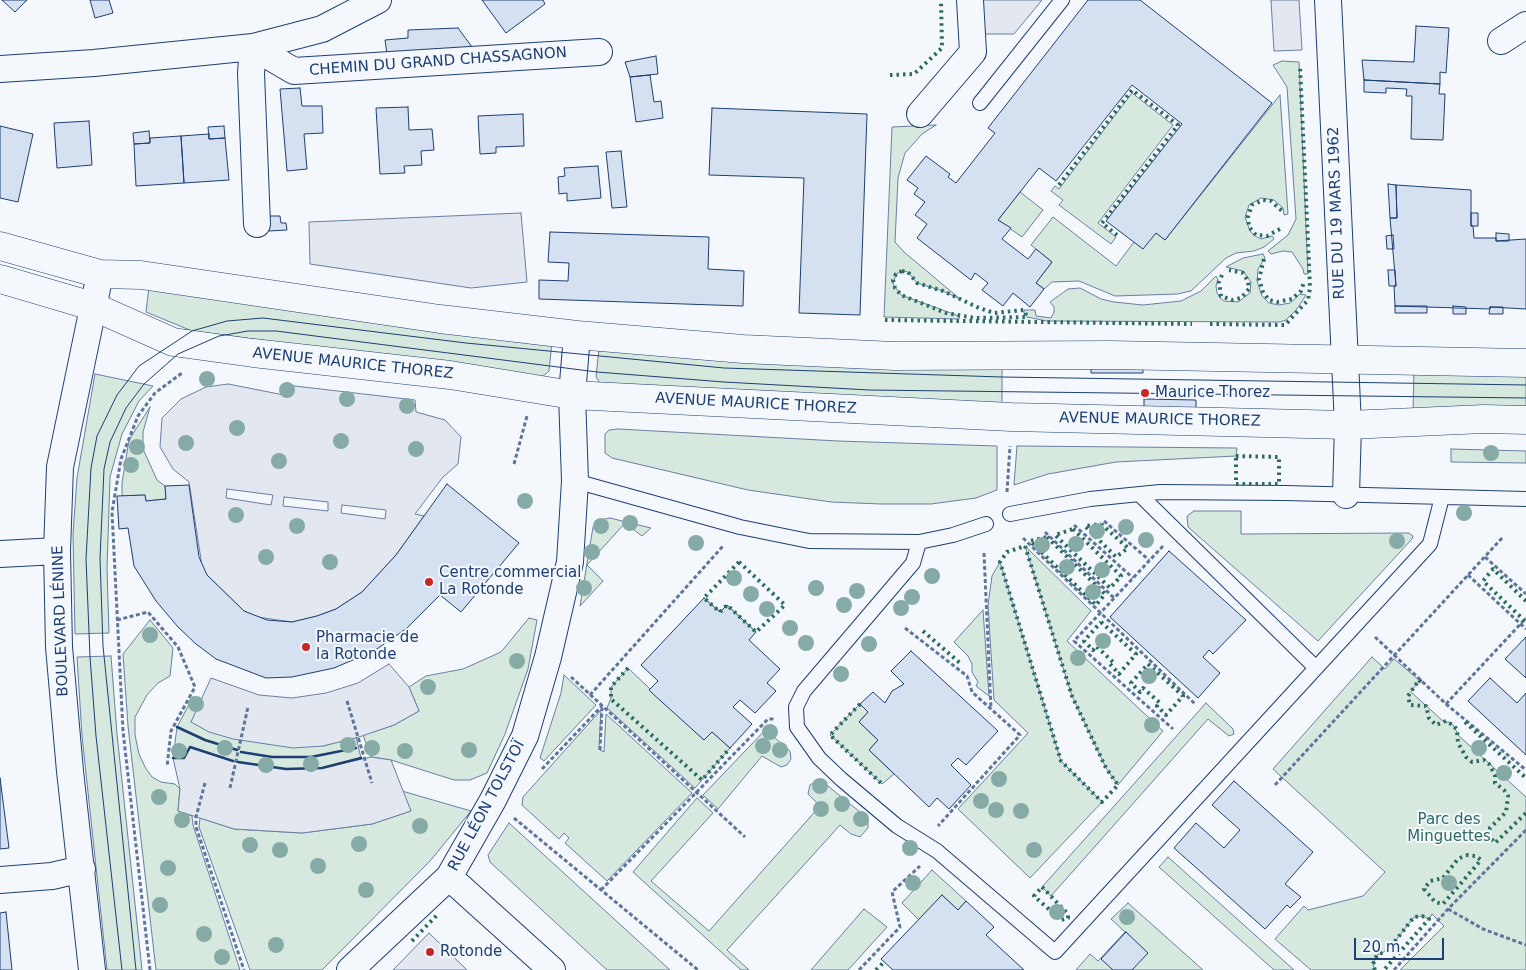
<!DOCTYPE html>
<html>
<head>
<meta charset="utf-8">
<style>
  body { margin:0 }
  #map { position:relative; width:1526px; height:970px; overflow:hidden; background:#f4f7fb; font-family:"DejaVu Sans",sans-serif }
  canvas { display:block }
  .scale { position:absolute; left:1354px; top:938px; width:90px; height:22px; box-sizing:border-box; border:2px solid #1d3f73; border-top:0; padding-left:6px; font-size:15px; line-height:18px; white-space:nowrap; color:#1d3f73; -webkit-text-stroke:4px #f4f7fb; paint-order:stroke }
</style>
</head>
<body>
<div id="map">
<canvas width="1526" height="970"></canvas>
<div class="scale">20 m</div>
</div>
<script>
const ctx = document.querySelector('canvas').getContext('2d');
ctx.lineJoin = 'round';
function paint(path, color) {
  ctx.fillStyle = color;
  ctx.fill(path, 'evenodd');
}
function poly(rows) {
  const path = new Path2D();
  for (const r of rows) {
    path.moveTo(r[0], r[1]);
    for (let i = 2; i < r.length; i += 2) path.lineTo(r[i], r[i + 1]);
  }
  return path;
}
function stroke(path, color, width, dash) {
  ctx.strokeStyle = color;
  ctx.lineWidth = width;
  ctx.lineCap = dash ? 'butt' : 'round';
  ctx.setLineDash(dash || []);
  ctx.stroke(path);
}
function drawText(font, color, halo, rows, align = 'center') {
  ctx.font = font + ' "DejaVu Sans",sans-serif';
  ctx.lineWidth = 4;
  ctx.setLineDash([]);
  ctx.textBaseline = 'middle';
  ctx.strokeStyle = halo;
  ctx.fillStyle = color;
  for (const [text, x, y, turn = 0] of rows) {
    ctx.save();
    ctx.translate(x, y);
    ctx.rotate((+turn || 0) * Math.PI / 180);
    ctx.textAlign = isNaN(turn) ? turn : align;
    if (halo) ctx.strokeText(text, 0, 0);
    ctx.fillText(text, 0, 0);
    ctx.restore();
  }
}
const green = poly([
  [1282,61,1299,62,1308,274,1304,274,1303,269,1292,252,1283,251,1271,254,1268,251,1288,235,1296,219,1287,87,1273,65,1282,61],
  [1132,93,1173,125,1098,223,1116,237,1111,244,1059,205,1063,200,1051,191,1055,186,1059,189,1132,93],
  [1280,95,1288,214,1284,215,1283,208,1274,200,1261,198,1249,205,1245,217,1250,231,1255,236,1261,239,1272,236,1274,239,1264,247,1254,251,1236,253,1226,258,1191,291,1177,294,1115,296,1079,281,1052,282,1044,289,1036,283,1052,262,1031,245,1053,217,1116,266,1134,242,1156,233,1165,240,1280,95],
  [936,125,922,134,905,153,898,178,895,242,904,252,960,299,943,291,917,283,908,272,902,271,896,274,893,284,901,295,959,316,959,319,884,317,892,127,936,125],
  [1020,192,1043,210,1022,237,998,220,1020,192],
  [1263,254,1265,258,1258,269,1257,281,1262,296,1269,303,1279,305,1290,303,1300,294,1306,295,1297,309,1286,320,1280,322,1047,321,1027,317,1024,313,1024,310,1035,310,1036,316,1051,318,1054,312,1054,307,1050,302,1068,289,1080,288,1101,299,1114,302,1143,305,1181,301,1201,291,1216,276,1218,279,1216,286,1217,293,1220,298,1224,301,1238,302,1250,293,1251,282,1243,271,1226,267,1243,258,1263,254],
  [149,287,552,342,549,371,542,377,192,331,146,312,149,287],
  [599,349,1002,361,1002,409,600,383,596,377,599,349],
  [1414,368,1526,373,1526,410,1413,413,1414,368],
  [95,374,153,386,139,401,122,434,110,477,107,568,109,633,75,634,73,534,77,478,95,374],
  [150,407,143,432,143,449,157,480,165,486,166,499,146,501,145,495,122,496,122,483,129,440,150,407],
  [618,429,838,441,997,446,997,490,976,498,931,504,881,504,831,502,748,490,612,458,605,453,605,434,609,430,618,429],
  [1017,446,1237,448,1236,456,1116,462,1048,474,1014,485,1017,446],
  [1451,449,1526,451,1526,463,1451,462,1451,449],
  [1194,511,1241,511,1241,534,1409,533,1413,536,1412,539,1318,641,1188,527,1187,516,1194,511],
  [610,518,651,528,642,536,625,523,587,565,603,581,580,606,593,527,600,520,610,518],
  [1025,546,1091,611,1067,641,1163,731,1118,785,1106,768,1072,696,1025,546],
  [1000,562,1061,761,1102,802,1030,878,958,809,1028,733,994,700,988,605,992,576,1000,562],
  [983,610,989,696,976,686,978,682,972,672,972,664,968,656,954,642,983,610],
  [529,618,537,620,528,669,505,734,487,773,470,780,454,780,391,760,371,757,363,735,394,725,419,711,409,687,426,676,463,669,501,652,529,618],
  [150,620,173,648,170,676,158,683,147,695,135,717,135,735,139,754,145,767,152,777,161,782,175,784,180,789,178,811,192,816,193,825,240,970,156,970,128,726,123,654,150,620],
  [111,656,117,734,142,970,107,970,82,736,77,657,111,656],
  [1372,657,1385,669,1394,659,1419,680,1411,692,1444,722,1449,722,1454,726,1458,735,1526,797,1526,970,1400,970,1444,926,1432,914,1429,919,1422,916,1414,917,1396,940,1386,951,1377,955,1373,964,1375,970,1311,970,1275,939,1304,906,1308,910,1363,896,1385,872,1273,769,1372,657],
  [628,668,704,740,712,732,730,748,695,788,607,708,611,698,611,687,628,668],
  [564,675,596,705,544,761,540,758,561,693,564,675],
  [193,697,202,701,191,722,323,746,356,737,361,758,322,768,286,769,236,762,190,747,184,758,173,758,177,727,193,697],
  [1206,703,1233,729,1234,734,1229,736,1208,719,1051,896,1042,887,1206,703],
  [860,704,868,712,859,722,878,740,869,750,894,774,882,784,830,735,860,704],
  [601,710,599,748,600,750,604,752,606,714,692,793,607,881,565,843,569,838,564,833,559,839,522,805,523,797,601,710],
  [769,726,774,737,790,751,791,759,787,765,781,767,762,756,718,809,703,795,769,726],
  [816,781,823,782,865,816,868,821,868,828,860,837,851,834,840,825,727,950,749,970,741,970,633,872,697,798,713,813,651,881,709,931,820,806,808,794,810,785,816,781],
  [402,791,471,811,430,861,322,970,250,970,199,827,200,818,234,829,302,833,372,824,411,811,402,791],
  [509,823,670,970,607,970,490,862,488,855,509,823],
  [1168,857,1294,970,1274,970,1159,867,1168,857],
  [932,870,966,901,958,910,942,895,919,920,902,903,932,870],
  [1128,903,1203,970,1076,970,1090,954,1098,961,1125,932,1111,919,1128,903],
  [864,909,887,927,848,970,811,970,864,909]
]);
const parking = poly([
  [982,0,1042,0,1014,34,983,34,982,0],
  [1271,0,1299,0,1302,50,1274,51,1271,0],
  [521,213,527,282,471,288,310,264,309,222,521,213],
  [228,384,284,395,286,385,415,400,416,412,445,420,461,437,458,464,443,477,415,514,424,516,396,555,362,592,336,609,317,616,292,622,257,617,244,611,207,575,202,566,189,482,173,469,160,447,162,418,181,399,206,387,228,384],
  [227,489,273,495,271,505,226,498,227,489],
  [284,497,328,502,328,511,283,506,284,497],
  [342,505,386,510,385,519,341,513,342,505],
  [389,664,409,687,419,711,394,725,359,737,323,746,293,748,233,739,209,732,191,722,211,678,259,695,292,698,326,693,358,683,389,664],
  [190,747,236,762,286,769,322,768,371,757,391,760,411,811,372,824,302,833,234,829,178,811,180,789,173,758,184,758,190,747],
  [429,933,467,970,393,970,429,933]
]);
const building = poly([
  [2,0,27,0,15,12,2,0],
  [90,0,109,0,113,13,95,18,90,0],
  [482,0,543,0,545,4,506,33,482,0],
  [1088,0,1140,0,1272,103,1165,240,1156,233,1143,249,1106,221,1182,124,1132,85,1056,181,1039,168,998,220,1011,228,1002,239,1028,259,1036,249,1052,262,1036,283,1044,289,1030,307,1013,293,1003,306,982,290,988,283,975,273,971,280,917,238,927,224,915,215,925,202,914,194,918,188,907,180,926,156,950,174,948,177,956,183,995,133,988,128,1088,0],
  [1416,26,1449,28,1446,73,1440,72,1440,84,1364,80,1362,60,1414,62,1416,26],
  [458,28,475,51,387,54,385,40,408,38,408,30,458,28],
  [656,56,658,74,630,77,625,62,656,56],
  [650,75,654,102,661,101,663,118,636,122,630,77,650,75],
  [1364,80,1440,84,1439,94,1445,94,1443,140,1411,139,1412,96,1406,96,1407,89,1386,88,1386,93,1364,92,1364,80],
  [300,88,302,106,322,106,323,133,304,134,307,169,287,171,280,89,300,88],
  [408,107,409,130,432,129,434,150,421,151,422,165,404,166,405,173,380,174,376,108,408,107],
  [712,108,867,114,860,315,799,313,804,178,709,175,712,108],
  [523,114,524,146,496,147,496,153,480,154,478,116,523,114],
  [89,121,92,165,57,168,54,123,89,121],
  [0,126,33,134,18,202,0,198,0,126],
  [224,126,225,138,209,139,208,127,224,126],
  [149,131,150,143,134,144,133,133,149,131],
  [209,134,209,139,225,138,229,180,184,183,181,136,209,134],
  [181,136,184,183,136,186,134,144,150,143,150,138,181,136],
  [621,151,627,207,612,208,606,152,621,151],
  [598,166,601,198,567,201,567,193,559,194,558,177,565,176,564,168,598,166],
  [1388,184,1396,185,1397,218,1390,218,1388,184],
  [1396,185,1471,190,1471,226,1473,226,1474,238,1496,238,1496,241,1526,239,1526,309,1490,307,1490,309,1395,306,1394,286,1396,286,1390,218,1397,218,1396,185],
  [1471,213,1478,213,1478,226,1471,226,1471,213],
  [268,216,280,216,281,223,286,223,287,230,269,231,268,216],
  [550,232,709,237,708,269,744,271,743,306,539,299,539,280,568,281,569,263,548,262,550,232],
  [1496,233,1509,234,1509,241,1496,241,1496,233],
  [1393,235,1394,249,1387,249,1386,236,1393,235],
  [1388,270,1395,270,1396,286,1389,286,1388,270],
  [1395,306,1427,306,1427,313,1395,313,1395,306],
  [1453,306,1466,307,1466,314,1453,314,1453,306],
  [1490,307,1503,307,1503,314,1489,314,1490,307],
  [1091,363,1143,364,1143,373,1091,373,1091,363],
  [1144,399,1196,400,1196,410,1144,409,1144,399],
  [447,484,519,543,461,612,440,595,407,628,374,651,334,668,292,677,266,678,216,659,196,644,178,627,156,601,134,566,128,528,119,529,117,496,145,495,146,501,166,499,165,486,189,485,199,557,207,575,244,611,267,620,292,622,317,616,336,609,362,592,396,555,447,484],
  [1169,551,1246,620,1213,654,1209,650,1203,657,1220,673,1198,698,1110,617,1169,551],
  [704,598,720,612,727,605,756,632,749,640,780,669,767,683,776,691,755,713,740,700,733,707,752,724,730,748,712,732,704,740,652,693,649,690,658,681,641,665,704,598],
  [1526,637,1526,678,1505,659,1526,637],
  [911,651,998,731,966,765,958,758,951,765,971,785,949,809,937,798,929,807,869,750,878,740,859,722,868,712,860,704,873,692,885,703,892,691,904,684,891,671,911,651],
  [1490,678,1517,703,1526,693,1526,755,1468,701,1490,678],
  [0,778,9,848,0,849,0,778],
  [1234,781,1313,852,1285,884,1301,897,1290,908,1287,905,1265,929,1174,848,1196,823,1224,848,1240,830,1212,805,1234,781],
  [942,895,958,910,966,901,994,927,986,935,1024,970,893,970,881,959,942,895],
  [6,912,12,970,0,970,0,913,6,912],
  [1126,932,1148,953,1132,970,1113,970,1101,959,1126,932]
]);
const path = poly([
  [514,464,527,416],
  [1007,492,1010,446],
  [1104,521,1149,560],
  [1074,525,1133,578],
  [1045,532,1114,598],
  [1023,538,1195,704],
  [1163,546,1074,641,1173,729],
  [984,553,991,709],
  [1485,557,1526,594],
  [1468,575,1526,629],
  [117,620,148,612,178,647,195,687,171,731,167,767],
  [905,628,967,676,972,692,1020,735,938,826],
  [1375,637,1446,704,1526,770],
  [571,677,745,837],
  [590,695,723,546],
  [347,701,372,783],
  [1446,704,1526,618],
  [600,750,602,708],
  [542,769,602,706],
  [205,783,196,817,196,827,244,970],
  [1275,785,1502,538],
  [230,788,248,707],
  [514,818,698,970],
  [601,890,768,719,774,719],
  [1448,909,1483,929,1526,945],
  [150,970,123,731,112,512,121,459,138,416,155,393,182,373],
  [859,970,900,927,892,892,920,866],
  [1394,970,1448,909,1526,830]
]);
const service = poly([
  [980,103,1062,0],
  [575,481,740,527,809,541,919,542,953,535,986,524],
  [1139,494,1316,668],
  [1010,514,1090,499,1160,492,1285,493,1526,499],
  [919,542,913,563,804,691,796,707,797,727,819,758,841,779,897,826,937,851,1055,952,1430,544,1442,497]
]);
const minor = poly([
  [1328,0,1348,425,1346,495],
  [1501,41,1526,25],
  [0,69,94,63,253,47,322,29,378,0],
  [920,114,973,52,970,0],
  [257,224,251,73,253,47,294,71,599,52],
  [0,554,57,551],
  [449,877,552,970],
  [0,880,52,876,82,869],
  [92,970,70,771,59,647,57,551,60,467,100,274],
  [350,970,449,877,493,800,525,736,548,657,570,562,575,481,572,395,577,335]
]);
const tertiary = poly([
  [0,246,100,274,141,275,440,319,577,335,743,349,895,356,1110,355,1526,363],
  [0,279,92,306,173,342,253,353,450,375,572,395,1011,417,1348,425,1484,419,1526,420]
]);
const tram = poly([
  [122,970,96,736,90,657,86,559,91,468,97,436,117,395,139,366,192,331,227,321,263,318,466,343,724,368,1002,377,1526,385],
  [136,970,103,646,100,558,104,469,110,442,126,408,144,384,178,354,219,336,248,331,276,331,597,372,724,382,869,390,1526,398]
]);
const hedge = poly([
  [890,75,914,74,942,48,941,0],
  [1059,185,1132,90,1178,125,1102,223,1117,235],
  [1280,229,1267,236,1256,235,1249,227,1248,216,1252,205,1263,200,1271,201,1282,211],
  [1264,259,1259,279,1263,292,1269,300,1277,302,1292,299,1301,291,1304,282],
  [902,271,908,272,917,283,943,291,979,308,994,313,1024,310,1027,317,975,318,946,313,901,295,895,288,893,280,896,274,902,271],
  [1222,275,1219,282,1221,296,1232,300,1241,298,1249,289,1248,281,1243,273,1229,270],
  [885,320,1192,324],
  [1210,324,1285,325,1308,300,1310,288,1300,67],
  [1236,456,1279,457,1279,484,1236,484,1236,456],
  [1101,524,1128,548,1116,557,1085,526,1101,524],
  [1073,529,1121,576,1110,588,1055,535,1073,529],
  [1047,537,1105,594,1096,605,1030,541,1047,537],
  [1025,546,1072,696,1106,768,1118,785,1102,802,1061,761,1000,562,1007,552,1025,546],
  [739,562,785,605,756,632,727,605,720,612,704,598,739,562],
  [1526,601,1493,569,1483,581,1526,622],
  [1101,622,1136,654,1119,674,1110,664,1113,662,1096,646,1093,650,1084,641,1101,622],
  [923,631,960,663],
  [1148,664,1183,696,1166,715,1157,706,1160,703,1143,688,1140,692,1131,683,1148,664],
  [628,668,611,687,611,699,702,780,730,748],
  [1421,682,1419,680,1408,696,1410,705,1426,706,1429,718,1436,725,1446,721,1454,726,1457,730,1458,743,1466,757,1472,762,1484,760,1489,764,1495,775,1495,783,1504,790,1508,796,1506,812,1490,828,1489,836,1495,843,1526,813],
  [860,704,830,735,882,784],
  [1465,722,1526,778],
  [1466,855,1476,856,1481,860,1443,904,1435,902,1424,889,1430,881,1443,878,1458,859,1466,855],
  [1042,887,1068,914,1068,918,1061,920,1034,896,1042,887],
  [412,941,437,915],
  [876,970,884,962],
  [1375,970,1373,964,1377,955,1386,951,1396,940,1414,917,1422,916,1429,919,1384,970]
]);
const wall = poly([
  [177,727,205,740,237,750],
  [241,752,272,757,311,757,356,748],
  [173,758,184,758,190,747,233,761],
  [238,762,286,769,322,768,361,758]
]);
const trees = [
  [207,379],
  [287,390],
  [347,399],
  [407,406],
  [237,428],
  [341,441],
  [186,443],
  [137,447],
  [416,449],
  [1491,453],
  [279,461],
  [131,465],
  [525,501],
  [1464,513],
  [236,515],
  [630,523],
  [297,526],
  [601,526],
  [1126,527],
  [1097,531],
  [1146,540],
  [1397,541],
  [696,543],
  [1076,544],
  [1042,545],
  [592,552],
  [266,557],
  [330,562],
  [1067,567],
  [1102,570],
  [932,576],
  [734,578],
  [584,588],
  [816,588],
  [857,591],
  [1093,592],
  [751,594],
  [912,597],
  [844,605],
  [901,608],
  [767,609],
  [790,628],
  [150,635],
  [1103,641],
  [806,643],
  [869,644],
  [1078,658],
  [517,661],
  [841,674],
  [1149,676],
  [428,687],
  [196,704],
  [1152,725],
  [770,732],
  [348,745],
  [763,746],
  [225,748],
  [372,748],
  [1479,748],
  [469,750],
  [780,750],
  [179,751],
  [405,751],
  [311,764],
  [266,765],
  [1504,773],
  [999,779],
  [820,786],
  [159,797],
  [981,801],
  [842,804],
  [821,809],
  [996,810],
  [1021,811],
  [861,819],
  [182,820],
  [420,826],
  [359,844],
  [250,845],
  [910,848],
  [280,850],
  [1034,850],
  [318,866],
  [168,868],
  [913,883],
  [1449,883],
  [366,890],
  [160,905],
  [1057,912],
  [1127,917],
  [204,934],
  [276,945],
  [222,957]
];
const markers = [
  [1145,393,5,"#c62828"],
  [429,582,5,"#c62828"],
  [306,647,5,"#c62828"],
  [430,952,5,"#c62828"]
];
const streetNames = [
  ["CHEMIN DU GRAND CHASSAGNON",438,62,-4],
  ["RUE DU 19 MARS 1962",1337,213,-92],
  ["AVENUE MAURICE THOREZ",353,364,6],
  ["AVENUE MAURICE THOREZ",756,404,3],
  ["AVENUE MAURICE THOREZ",1160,420,1],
  ["BOULEVARD LÉNINE",61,621,-92],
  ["RUE LÉON TOLSTOÏ",487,806,-62]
];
const poiNames = [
  ["Maurice Thorez",1155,393],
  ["Centre commercial",439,573],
  ["La Rotonde",439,590],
  ["Pharmacie de",316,638],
  ["la Rotonde",316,655],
  ["Rotonde",440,952]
];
const parkNames = [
  ["Parc des",1449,820],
  ["Minguettes",1449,837]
];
paint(green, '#d7e8df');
stroke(green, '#687fa3', 1);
paint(parking, '#e3e8f0');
stroke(parking, '#687fa3', 1);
paint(building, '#d5e0f0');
stroke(building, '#1d3f73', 1);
stroke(service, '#1d3f73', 16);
stroke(minor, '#1d3f73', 28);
stroke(tertiary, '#1d3f73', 29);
stroke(path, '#5e769c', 3, [4, 2.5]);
stroke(service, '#f4f7fb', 14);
stroke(minor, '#f4f7fb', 26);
stroke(tertiary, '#f4f7fb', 28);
stroke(tram, '#1d3f73', 1);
stroke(hedge, '#2c6c60', 4, [2.5, 4]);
stroke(wall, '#1d3f73', 2.5);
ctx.fillStyle = '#86aba6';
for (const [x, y] of trees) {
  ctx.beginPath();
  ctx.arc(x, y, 8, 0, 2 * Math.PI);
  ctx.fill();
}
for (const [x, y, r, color] of markers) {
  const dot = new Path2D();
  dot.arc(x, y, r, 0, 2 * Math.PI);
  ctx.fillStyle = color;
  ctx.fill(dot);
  stroke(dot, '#f4f7fb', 2);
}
drawText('15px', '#1d3f73', '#f4f7fb', streetNames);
drawText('15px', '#1d3f73', '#f4f7fb', poiNames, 'left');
drawText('15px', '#2c6c60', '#f4f7fb', parkNames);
</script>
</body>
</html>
